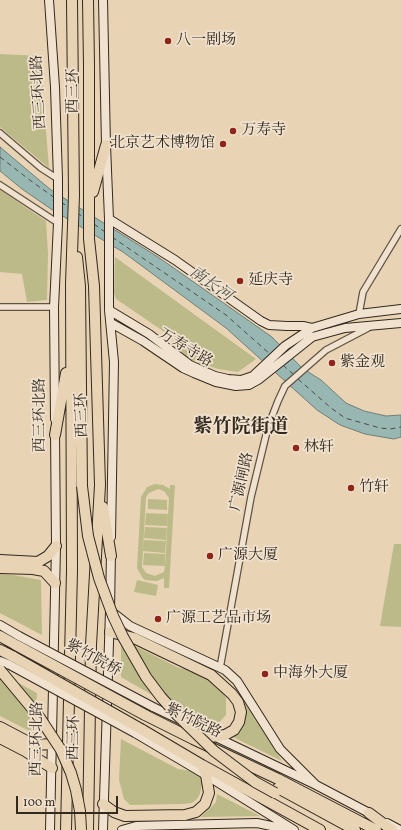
<!DOCTYPE html>
<html>
<head>
<meta charset="utf-8">
<style>
  body { margin:0 }
  #map { position:relative; width:401px; height:830px; overflow:hidden; background:#e8d3b5; font-family:Vollkorn,serif }
  canvas { display:block }
  .scale { position:absolute; left:16px; top:796px; width:102px; height:18px; box-sizing:border-box; border:2px solid #33291e; border-top:0; padding-left:5px; font-size:12px; line-height:14px; white-space:nowrap; color:#33291e; -webkit-text-stroke:3px #f0e2cf; paint-order:stroke }
</style>
</head>
<body>
<div id="map">
<canvas width="401" height="830"></canvas>
<div class="scale">100 m</div>
</div>
<script>
const ctx = document.querySelector('canvas').getContext('2d');
ctx.lineJoin = 'round';
function paint(path, color) {
  ctx.fillStyle = color;
  ctx.fill(path, 'evenodd');
}
function poly(rows) {
  const path = new Path2D();
  for (const r of rows) {
    path.moveTo(r[0], r[1]);
    for (let i = 2; i < r.length; i += 2) path.lineTo(r[i], r[i + 1]);
  }
  return path;
}
function stroke(path, color, width, dash) {
  ctx.strokeStyle = color;
  ctx.lineWidth = width;
  ctx.lineCap = dash ? 'butt' : 'round';
  ctx.setLineDash(dash || []);
  ctx.stroke(path);
}
function drawText(font, color, halo, rows, align = 'center') {
  ctx.font = font + ' Vollkorn,"Noto Serif SC",serif';
  ctx.lineWidth = 3.5;
  ctx.setLineDash([]);
  ctx.textBaseline = 'middle';
  ctx.strokeStyle = halo;
  ctx.fillStyle = color;
  for (const [text, x, y, turn = 0] of rows) {
    ctx.save();
    ctx.translate(x, y);
    ctx.rotate((+turn || 0) * Math.PI / 180);
    ctx.textAlign = isNaN(turn) ? turn : align;
    if (halo) ctx.strokeText(text, 0, 0);
    ctx.fillText(text, 0, 0);
    ctx.restore();
  }
}
const green = poly([
  [0,54,40,56,49,168,0,127],
  [0,190,46,221,48,253,47,300,27,302,22,274,0,272],
  [115,257,256,359,238,372,218,369,186,358,176,343,163,331,116,299,114,293],
  [155,484,163,485,170,489,170,485,175,485,169,588,164,588,164,578,157,581,145,580,142,577,137,568,141,497,147,487],
  [158,489,164,491,169,498,165,566,164,572,155,576,146,573,142,567,143,551,165,553,166,541,144,540,143,550,146,497,149,493],
  [148,499,167,500,167,510,148,509],
  [146,513,168,514,167,526,145,525],
  [145,527,167,528,166,540,144,538],
  [394,544,401,544,401,627,380,626],
  [144,553,165,554,165,566,143,565],
  [0,574,13,575,41,580,42,635,0,613],
  [137,580,158,585,156,596,134,592],
  [121,639,179,668,199,672,219,688,226,698,226,715,218,724,206,726,121,677],
  [0,673,37,693,35,734,0,716],
  [243,700,282,761,233,737,242,727,245,713],
  [121,739,178,769,199,772,202,784,200,794,197,799,192,803,182,804,130,805,124,799,119,780],
  [217,794,260,816,201,817,216,802]
]);
const water = poly([
  [0,147,51,190,158,257,272,337,302,368,321,380,346,403,364,411,386,416,401,415,401,437,394,439,365,434,340,425,317,410,226,328,123,252,51,209,22,189,0,171,0,147]
]);
const ferry = poly([
  [0,157,31,181,55,198],
  [61,202,68,207],
  [77,213,85,218],
  [94,224,105,232],
  [112,237,226,315,271,355],
  [283,365,294,375],
  [298,379,331,408,345,418,380,428,390,429,401,427]
]);
const street = poly([
  [0,133,41,168,58,179],
  [0,185,58,223],
  [0,307,54,307],
  [359,314,363,292,401,229],
  [220,668,251,497,268,427,278,401,285,386,326,350,368,328]
]);
const secondary = poly([
  [49,0,55,87,58,179,58,223,54,307,55,419],
  [103,0,106,145,109,219,109,310,114,362,111,537],
  [109,219,175,260,261,321,269,325,287,326,303,326,312,328],
  [109,310,149,334,190,365,215,376,228,379,241,380,253,376,285,346,312,328,359,314,401,309],
  [111,323,143,341,183,368,194,373,216,382,236,386,249,385,258,380,312,337,345,328,401,323],
  [112,612,130,626,225,670,237,681,280,749,316,785],
  [0,625,19,636],
  [0,661,10,665],
  [153,707,316,785,373,815],
  [135,733,206,775,294,830],
  [387,823,400,830],
  [50,830,56,546,55,430],
  [103,830,110,611,111,551],
  [122,830,136,826,257,823,290,830]
]);
const highway = poly([
  [93,192,106,145],
  [77,257,80,286,82,486],
  [55,435,66,373],
  [103,507,111,556],
  [0,560,38,562,48,556,56,546],
  [0,568,33,569,44,571,55,583],
  [110,632,134,638,211,675,232,694,238,702,241,712,239,722,234,730,225,735,195,739],
  [0,636,16,645],
  [0,650,14,657],
  [145,715,193,739,278,779,376,830],
  [0,727,34,745,52,744],
  [141,729,202,765,320,830],
  [0,738,25,751,52,768],
  [278,788,355,830],
  [103,804,114,812,125,816,185,815,196,812,205,804,209,793,206,775,202,765],
  [369,813,392,830],
  [66,830,72,570,71,284,74,195,72,0],
  [88,830,91,645,100,485,94,286,89,239,89,66,88,0]
]);
const secondaryBridge = poly([
  [19,636,153,707],
  [10,665,135,733]
]);
const highwayBridge = poly([
  [82,486,88,536,99,578,113,616,123,637,146,677,161,697,177,715,214,751,255,782,275,793],
  [16,645,145,715],
  [14,657,141,729],
  [0,670,40,718,61,750,71,773,76,790,80,811,81,830]
]);
const markers = [
  [168,41,4,"#8f2418"],
  [233,131,4,"#8f2418"],
  [223,144,4,"#8f2418"],
  [240,281,4,"#8f2418"],
  [332,363,4,"#8f2418"],
  [296,448,4,"#8f2418"],
  [351,488,4,"#8f2418"],
  [210,556,4,"#8f2418"],
  [158,619,4,"#8f2418"],
  [265,674,4,"#8f2418"]
];
const poiNames = [
  ["八一剧场",176,41],
  ["万寿寺",241,131],
  ["北京艺术博物馆",215,144,"right"],
  ["延庆寺",248,281],
  ["紫金观",340,363],
  ["林轩",304,448],
  ["竹轩",359,488],
  ["广源大厦",218,556],
  ["广源工艺品市场",166,619],
  ["中海外大厦",273,674]
];
const streetNames = [
  ["西三环",74,91,-90],
  ["西三环北路",40,92,-93],
  ["万寿寺路",185,349,31],
  ["西三环北路",41,415,-90],
  ["西三环",83,415,-92],
  ["广源闸路",243,482,-77],
  ["紫竹院桥",93,659,28],
  ["紫竹院路",193,722,26],
  ["西三环",75,738,-89],
  ["西三环北路",38,739,-89]
];
const waterNames = [
  ["南长河",210,285,35]
];
const districtNames = [
  ["紫竹院街道",241,429]
];
paint(green, '#bdba89');
paint(water, '#98b7b2');
stroke(water, '#707e77', 1);
stroke(ferry, '#4c4c43', 1, [5, 4]);
stroke(street, '#605444', 8);
stroke(secondary, '#33291e', 10);
stroke(highway, '#33291e', 12);
stroke(street, '#f0e2cf', 5.5);
stroke(secondary, '#f0e2cf', 8);
stroke(highway, '#e8d3b5', 10);
stroke(secondaryBridge, '#33291e', 10, []);
stroke(highwayBridge, '#33291e', 12, []);
stroke(secondaryBridge, '#f0e2cf', 8);
stroke(highwayBridge, '#e8d3b5', 10);
for (const [x, y, r, color] of markers) {
  const dot = new Path2D();
  dot.arc(x, y, r, 0, 2 * Math.PI);
  ctx.fillStyle = color;
  ctx.fill(dot);
  stroke(dot, '#f0e2cf', 1.5);
}
drawText('15px', '#33291e', '#f0e2cf', poiNames, 'left');
drawText('15px', '#33291e', '#f0e2cf', streetNames);
drawText('italic 16px', '#4c4c43', '#f0e2cf', waterNames);
drawText('bold 19px', '#33291e', '#f0e2cf', districtNames);
</script>
</body>
</html>
